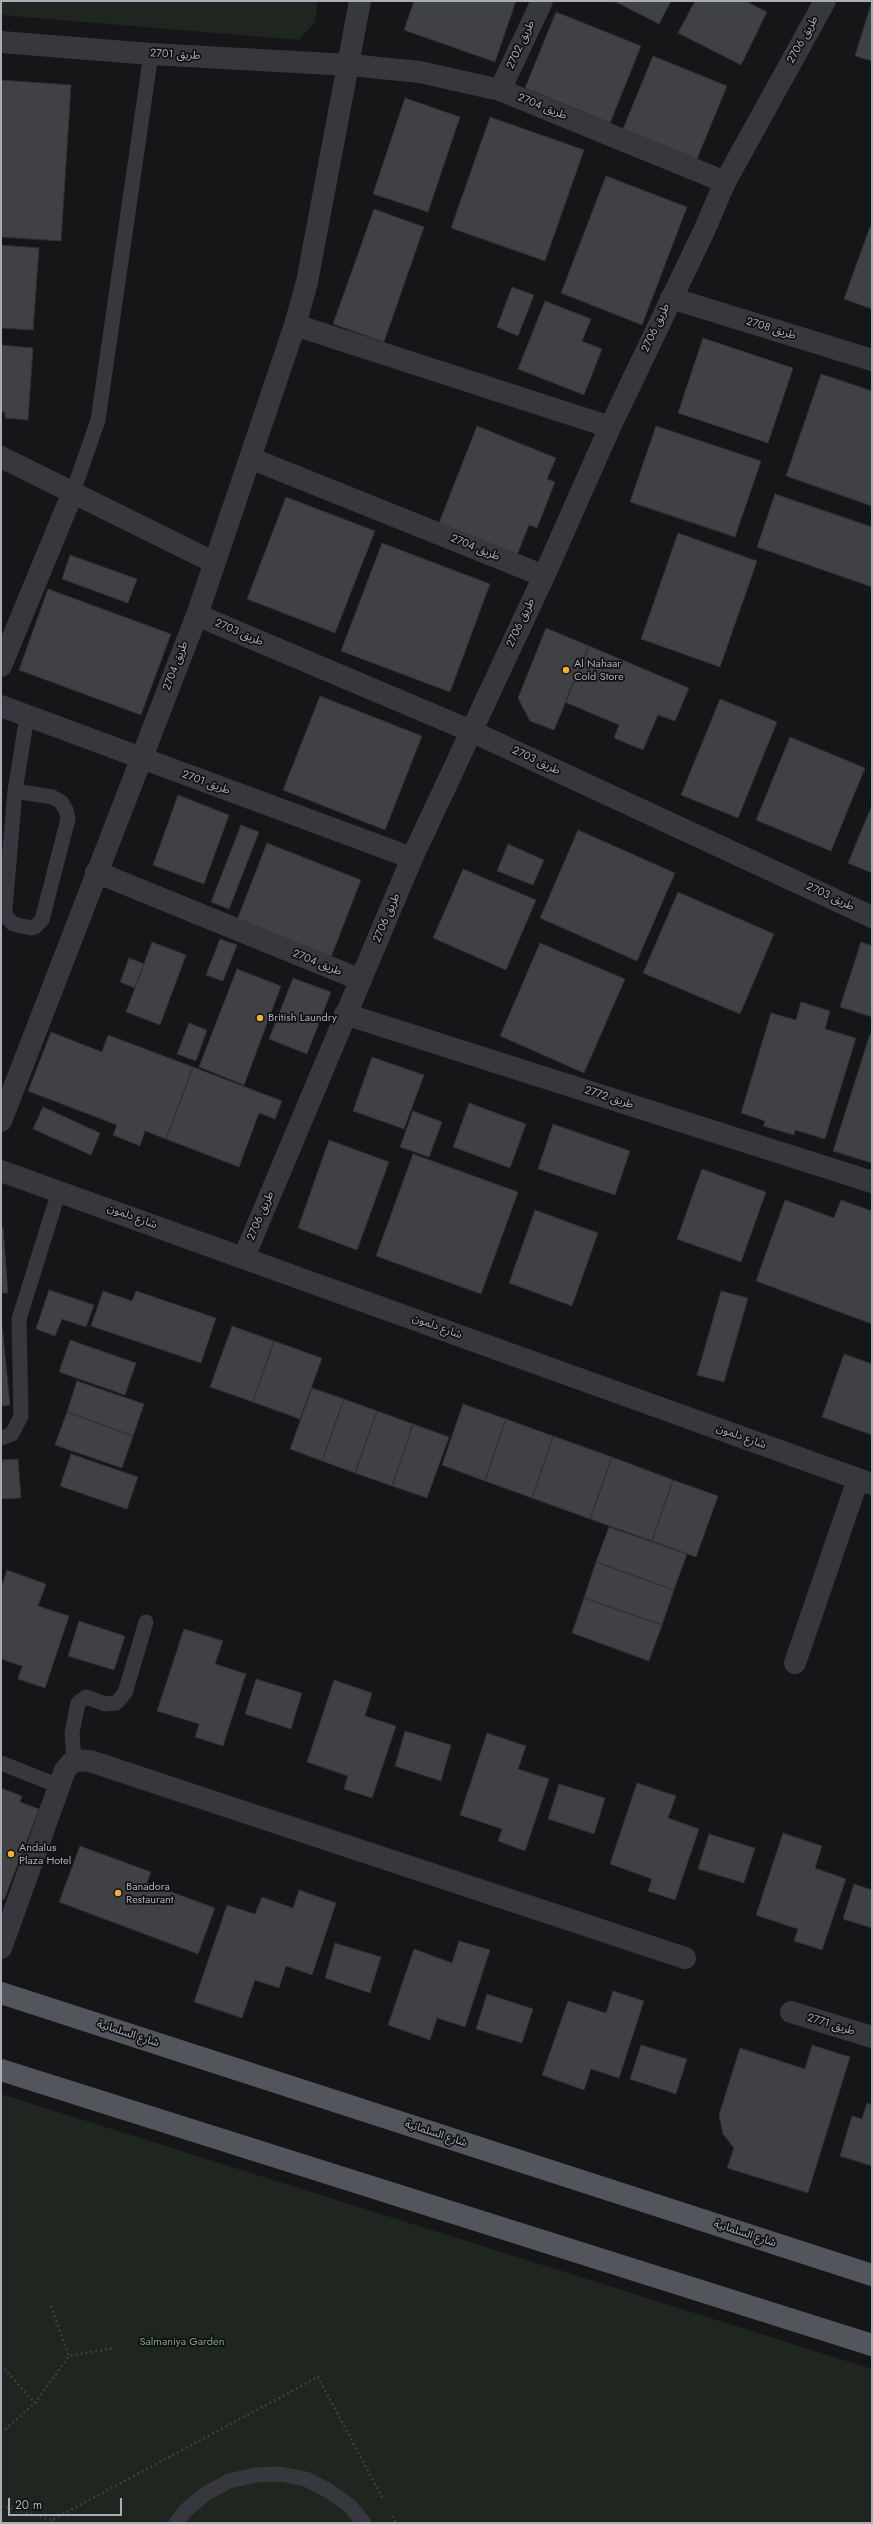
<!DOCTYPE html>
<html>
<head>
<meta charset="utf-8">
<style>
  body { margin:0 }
  #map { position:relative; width:873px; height:2524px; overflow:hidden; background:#161618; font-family:Jost,sans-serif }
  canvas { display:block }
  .frame { position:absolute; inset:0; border:2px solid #a8adb8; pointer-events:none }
  .scale { position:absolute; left:8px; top:2498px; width:114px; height:18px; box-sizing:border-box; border:2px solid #a8adb8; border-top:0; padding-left:5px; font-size:12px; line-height:14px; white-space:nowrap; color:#a8adb8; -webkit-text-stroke:3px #111113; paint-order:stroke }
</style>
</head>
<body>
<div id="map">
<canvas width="873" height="2524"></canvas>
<div class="frame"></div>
<div class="scale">20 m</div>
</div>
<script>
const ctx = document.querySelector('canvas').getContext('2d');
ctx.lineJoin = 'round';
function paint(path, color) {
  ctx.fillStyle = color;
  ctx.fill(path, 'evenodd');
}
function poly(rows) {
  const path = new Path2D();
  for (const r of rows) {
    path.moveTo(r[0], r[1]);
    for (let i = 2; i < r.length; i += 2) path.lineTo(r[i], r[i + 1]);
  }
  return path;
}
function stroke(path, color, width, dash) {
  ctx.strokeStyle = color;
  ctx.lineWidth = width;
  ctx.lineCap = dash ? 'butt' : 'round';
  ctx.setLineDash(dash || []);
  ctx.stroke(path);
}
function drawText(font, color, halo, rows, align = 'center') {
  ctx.font = font + ' Jost,"Noto Sans Arabic",sans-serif';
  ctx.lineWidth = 3.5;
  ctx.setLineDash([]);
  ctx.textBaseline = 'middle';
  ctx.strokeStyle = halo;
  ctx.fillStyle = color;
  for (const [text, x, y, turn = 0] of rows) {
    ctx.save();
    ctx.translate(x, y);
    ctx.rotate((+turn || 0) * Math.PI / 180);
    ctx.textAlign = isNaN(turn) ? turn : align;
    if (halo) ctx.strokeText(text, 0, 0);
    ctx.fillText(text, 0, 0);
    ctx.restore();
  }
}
const green = poly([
  [1,1,318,1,315,22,299,40,1,15],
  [1,2094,872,2369,872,2523,1,2523]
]);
const building = poly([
  [414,1,516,1,495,62,404,30,414,1],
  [614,1,671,1,659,24,614,1],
  [695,1,745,1,767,12,741,65,678,33,695,1],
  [872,1,872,61,855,56,872,1],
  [556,12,641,46,610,123,525,88,556,12],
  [653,56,727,86,697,159,623,129,653,56],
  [1,80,71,85,61,241,1,237,1,80],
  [405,98,460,117,428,212,373,194,405,98],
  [490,117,584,150,545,261,451,228,490,117],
  [606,176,687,207,642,325,561,293,606,176],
  [374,209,424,227,384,342,333,324,374,209],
  [870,227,872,228,872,309,844,299,870,227],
  [1,245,39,248,33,330,1,328,1,245],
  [512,287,534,295,518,336,497,327,512,287],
  [545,301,591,319,582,341,602,349,584,395,518,369,545,301],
  [703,338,793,368,768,443,678,413,703,338],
  [1,345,33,348,28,420,5,418,5,412,1,412,1,345],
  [821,374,872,391,872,506,786,476,821,374],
  [477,426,556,458,547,479,555,482,537,528,529,525,517,555,439,523,477,426],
  [656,426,761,461,735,537,630,502,656,426],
  [775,494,872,527,872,587,757,547,775,494],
  [286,497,375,531,335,633,247,599,286,497],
  [678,533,757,561,720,667,641,639,678,533],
  [382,543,490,584,450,692,341,651,382,543],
  [70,555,137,579,128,603,62,579,70,555],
  [48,589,171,634,141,715,19,670,48,589],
  [546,628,589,646,554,730,530,721,518,698,546,628],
  [589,646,689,688,675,721,658,715,643,750,614,738,619,725,565,702,589,646],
  [320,696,422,736,385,830,283,790,320,696],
  [720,699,777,722,738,818,681,795,720,699],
  [790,737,865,768,831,851,756,820,790,737],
  [178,795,229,815,204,884,153,865,178,795],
  [872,805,872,873,848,863,872,805],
  [241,825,259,832,229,909,211,902,241,825],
  [578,830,675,873,637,961,540,918,578,830],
  [267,843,361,880,331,957,237,920,267,843],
  [508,844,544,860,533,885,497,871,508,844],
  [463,869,536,900,506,970,433,938,463,869],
  [678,892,774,934,740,1014,643,973,678,892],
  [220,939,237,945,223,981,206,975,220,939],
  [152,942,186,955,160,1025,126,1012,152,942],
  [861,942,872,946,872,1017,840,1007,861,942],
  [540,943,625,979,584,1073,500,1036,540,943],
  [129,958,144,964,135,988,120,982,129,958],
  [237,969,281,986,244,1085,199,1067,237,969],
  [293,978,331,992,307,1054,269,1039,293,978],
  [801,1002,830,1011,825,1029,856,1038,825,1139,795,1130,794,1135,763,1126,765,1121,741,1113,771,1013,796,1020,801,1002],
  [189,1023,207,1030,196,1061,177,1054,189,1023],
  [51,1032,102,1052,108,1035,193,1067,166,1139,145,1131,140,1146,113,1135,117,1125,28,1091,51,1032],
  [870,1034,872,1035,872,1163,833,1151,870,1034],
  [372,1057,424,1075,404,1129,353,1111,372,1057],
  [193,1067,282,1101,275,1119,259,1113,239,1167,166,1139,193,1067],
  [469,1103,526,1124,510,1168,453,1147,469,1103],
  [43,1107,100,1133,91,1155,33,1129,43,1107],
  [413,1111,442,1122,429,1157,400,1147,413,1111],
  [553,1124,630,1151,615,1195,538,1169,553,1124],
  [329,1140,389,1162,357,1250,298,1228,329,1140],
  [413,1154,518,1192,481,1294,376,1256,413,1154],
  [702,1169,766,1192,741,1262,677,1239,702,1169],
  [785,1200,834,1218,841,1200,872,1211,872,1324,756,1281,785,1200],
  [535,1210,598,1233,572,1306,509,1283,535,1210],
  [1,1227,3,1227,8,1293,1,1293,1,1227],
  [49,1290,94,1305,86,1327,62,1319,55,1336,36,1329,49,1290],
  [103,1291,132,1301,136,1291,216,1318,201,1363,91,1326,103,1291],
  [721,1291,748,1298,724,1382,697,1375,721,1291],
  [1,1314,10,1405,1,1406,1,1314],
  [232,1326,274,1341,253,1402,210,1387,232,1326],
  [70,1340,136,1363,125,1395,59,1372,70,1340],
  [274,1341,322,1358,300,1419,253,1402,274,1341],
  [844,1354,872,1364,872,1435,822,1417,844,1354],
  [77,1381,144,1404,133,1436,67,1412,77,1381],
  [312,1388,344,1399,322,1461,290,1449,312,1388],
  [344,1399,377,1411,355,1473,322,1461,344,1399],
  [463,1404,506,1419,485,1481,442,1465,463,1404],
  [377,1411,413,1424,392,1486,355,1473,377,1411],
  [67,1412,133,1436,122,1468,55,1445,67,1412],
  [506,1419,553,1436,532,1498,485,1481,506,1419],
  [413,1424,449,1437,427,1498,392,1486,413,1424],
  [553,1436,612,1457,590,1519,532,1498,553,1436],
  [71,1454,138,1477,127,1509,60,1486,71,1454],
  [612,1457,673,1480,652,1541,590,1519,612,1457],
  [18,1459,21,1498,1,1499,1,1460,18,1459],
  [673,1480,718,1496,696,1557,652,1541,673,1480],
  [609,1527,687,1554,674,1590,596,1562,609,1527],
  [596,1562,674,1590,662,1625,584,1598,596,1562],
  [7,1570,46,1584,38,1606,69,1616,45,1688,18,1679,22,1666,1,1659,1,1588,7,1570],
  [584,1598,662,1625,649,1661,572,1633,584,1598],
  [79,1621,125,1636,114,1670,68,1656,79,1621],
  [184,1629,223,1641,215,1664,246,1674,223,1746,195,1737,199,1724,157,1711,184,1629],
  [256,1679,302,1693,291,1729,245,1714,256,1679],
  [334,1680,372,1693,365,1716,396,1726,372,1798,344,1789,348,1776,307,1762,334,1680],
  [405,1731,451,1745,441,1781,395,1766,405,1731],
  [487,1733,526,1746,518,1769,549,1779,525,1851,498,1841,502,1829,460,1815,487,1733],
  [637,1783,676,1796,668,1818,699,1829,675,1900,648,1891,652,1879,610,1864,637,1783],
  [559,1784,605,1798,594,1834,548,1819,559,1784],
  [1,1788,22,1796,20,1802,39,1809,4,1900,1,1899,1,1788],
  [783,1833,822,1846,815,1868,846,1879,822,1950,794,1941,798,1929,756,1915,783,1833],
  [709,1834,755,1848,744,1883,698,1869,709,1834],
  [80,1846,151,1872,147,1883,215,1908,198,1954,59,1902,80,1846],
  [854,1884,872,1890,872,1928,843,1919,854,1884],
  [299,1890,336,1903,312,1975,286,1966,279,1988,255,1980,242,2018,194,2002,227,1905,255,1914,262,1897,293,1908,299,1890],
  [459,1941,490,1950,465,2027,437,2018,430,2040,388,2025,414,1949,452,1963,459,1941],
  [335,1943,381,1957,370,1993,325,1978,335,1943],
  [613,1991,644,2001,619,2078,591,2069,584,2090,542,2075,568,2001,606,2013,613,1991],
  [487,1994,533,2009,522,2043,476,2029,487,1994],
  [641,2045,687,2059,676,2094,630,2079,641,2045],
  [812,2045,850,2057,808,2193,727,2168,734,2148,723,2134,719,2115,740,2048,805,2069,812,2045],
  [867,2103,872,2105,872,2166,840,2156,852,2116,862,2119,867,2103]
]);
const path = poly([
  [51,2306,69,2356],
  [1,2365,35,2403],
  [1,2433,35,2403,69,2356,113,2348],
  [1,2506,52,2520],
  [392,2516,396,2523],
  [53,2523,52,2520,318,2377,384,2501]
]);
const service = poly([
  [73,492,98,420,151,54],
  [15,791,52,797,61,802,66,810,68,819,42,920,35,927,31,928,13,924,5,915,5,909,15,791,27,716],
  [1,1438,12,1434,21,1416,19,1319,59,1191],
  [74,1760,72,1733,78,1703,86,1697,105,1704,116,1703,125,1693,146,1622],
  [1,1763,59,1786],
  [176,2523,186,2510,207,2493,229,2481,255,2475,280,2474,306,2479,329,2491,350,2506,364,2523]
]);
const minor = poly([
  [1,42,151,54,350,65,420,72,500,90,725,182],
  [500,90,542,1],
  [671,298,872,360],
  [295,325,610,427],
  [1,457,213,562],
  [250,458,544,576],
  [197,615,471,731,872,917],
  [1,666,73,492],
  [1,706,412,858],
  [96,872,361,980],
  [345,1014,872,1182],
  [1,1121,197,615,295,325,307,282,360,1],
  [1,1171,872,1484],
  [244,1257,412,858,544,576,610,427,704,231,725,182,825,1],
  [795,1663,858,1479],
  [1,1948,65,1770,74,1760,90,1761,685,1958],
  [791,2012,872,2037]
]);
const primary = poly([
  [1,1993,872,2275],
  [1,2070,872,2345]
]);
const markers = [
  [566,670,4,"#f2b134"],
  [260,1018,4,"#f2b134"],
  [11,1854,4,"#f2b134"],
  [118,1893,4,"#f2b134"]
];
const streetNames = [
  ["طريق 2706",803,40,-61],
  ["طريق 2702",521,45,-65],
  ["طريق 2701",175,55,3],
  ["طريق 2704",542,107,22],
  ["طريق 2706",656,328,-65],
  ["طريق 2708",771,329,17],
  ["طريق 2704",475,548,22],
  ["طريق 2706",521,623,-65],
  ["طريق 2703",239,633,23],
  ["طريق 2704",176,666,-69],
  ["طريق 2703",536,761,25],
  ["طريق 2701",206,783,20],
  ["طريق 2703",830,897,25],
  ["طريق 2706",387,918,-67],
  ["طريق 2704",317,963,22],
  ["طريق 2772",609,1098,18],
  ["طريق 2706",261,1216,-67],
  ["شارع دلمون",132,1217,20],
  ["شارع دلمون",437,1327,20],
  ["شارع دلمون",741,1437,20],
  ["طريق 2771",831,2025,17],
  ["شارع السلمانية",128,2034,18],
  ["شارع السلمانية",436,2134,18],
  ["شارع السلمانية",745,2234,18]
];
const poiNames = [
  ["Al Nahaar",574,664],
  ["Cold Store",574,677],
  ["British Laundry",268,1018],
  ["Andalus",19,1848],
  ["Plaza Hotel",19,1861],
  ["Banadora",126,1887],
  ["Restaurant",126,1900]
];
const parkNames = [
  ["Salmaniya Garden",182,2342]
];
paint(green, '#1e261f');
paint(building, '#404145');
stroke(building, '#303034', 1);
stroke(path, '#3d3f44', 2.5, [2, 3]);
stroke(service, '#37383d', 15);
stroke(minor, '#37383d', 22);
stroke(primary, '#53555c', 22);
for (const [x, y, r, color] of markers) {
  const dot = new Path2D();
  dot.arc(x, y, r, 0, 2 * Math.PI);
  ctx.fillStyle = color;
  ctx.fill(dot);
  stroke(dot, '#111113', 1.5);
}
drawText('11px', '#a8adb8', '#111113', streetNames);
drawText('11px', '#a8adb8', '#111113', poiNames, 'left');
drawText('11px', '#7fa381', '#111113', parkNames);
</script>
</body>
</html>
